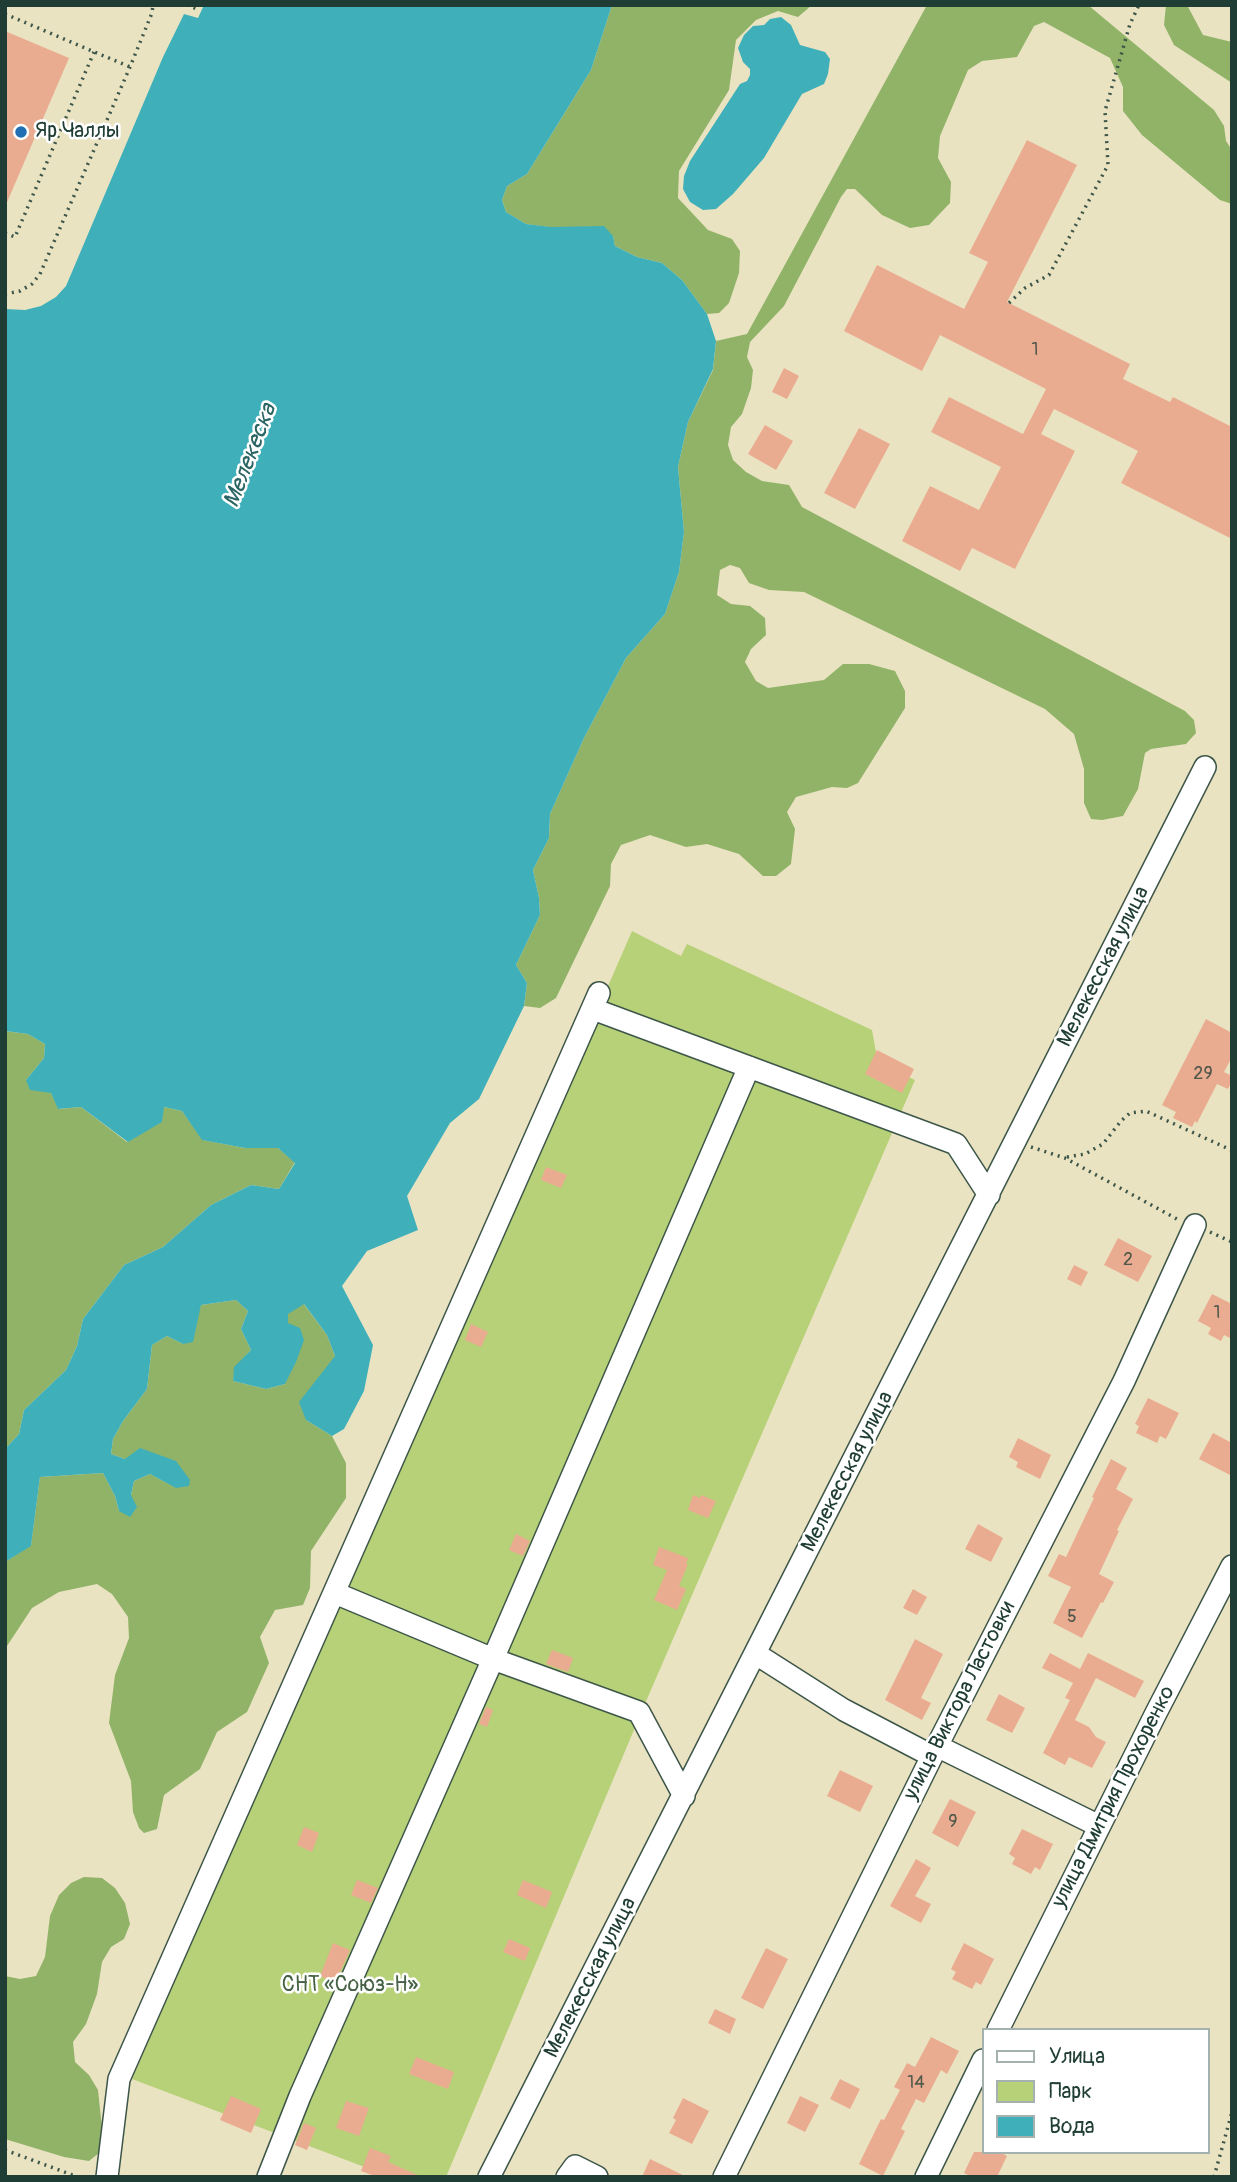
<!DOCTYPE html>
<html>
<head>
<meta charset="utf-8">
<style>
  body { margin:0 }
  #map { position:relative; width:1237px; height:2182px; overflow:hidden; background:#eae3c2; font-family:Pangolin,sans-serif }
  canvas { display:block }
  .frame { position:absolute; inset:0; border:7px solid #1f3d34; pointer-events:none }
  .legend { position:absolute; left:982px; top:2028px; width:228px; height:126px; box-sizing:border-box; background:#fff; border:2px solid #a5b1ae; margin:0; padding:9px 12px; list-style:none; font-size:21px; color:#1f3d34 }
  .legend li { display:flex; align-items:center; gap:14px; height:35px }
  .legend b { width:35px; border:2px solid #a5b1ae }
</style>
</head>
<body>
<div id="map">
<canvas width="1237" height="2182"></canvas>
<div class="frame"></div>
<ul class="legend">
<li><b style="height:9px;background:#fff"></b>Улица</li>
<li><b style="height:19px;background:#b6d177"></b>Парк</li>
<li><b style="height:19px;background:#3fb0ba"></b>Вода</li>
</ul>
</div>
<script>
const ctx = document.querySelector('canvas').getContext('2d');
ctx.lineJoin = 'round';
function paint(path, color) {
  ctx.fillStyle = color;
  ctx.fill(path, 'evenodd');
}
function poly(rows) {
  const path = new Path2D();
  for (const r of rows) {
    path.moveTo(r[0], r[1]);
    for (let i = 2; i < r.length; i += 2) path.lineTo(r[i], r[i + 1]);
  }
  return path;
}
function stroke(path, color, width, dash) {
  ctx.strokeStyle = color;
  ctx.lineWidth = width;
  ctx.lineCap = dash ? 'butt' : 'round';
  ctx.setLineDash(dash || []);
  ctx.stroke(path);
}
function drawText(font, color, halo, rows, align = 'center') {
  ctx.font = font + ' Pangolin,sans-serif';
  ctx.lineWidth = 5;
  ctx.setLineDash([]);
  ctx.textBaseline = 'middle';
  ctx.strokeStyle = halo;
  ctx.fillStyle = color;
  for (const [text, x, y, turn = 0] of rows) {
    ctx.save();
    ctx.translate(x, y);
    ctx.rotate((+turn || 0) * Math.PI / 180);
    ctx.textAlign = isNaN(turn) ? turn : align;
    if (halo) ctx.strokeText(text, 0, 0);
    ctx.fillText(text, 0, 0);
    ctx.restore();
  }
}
const green = poly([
  [632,931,681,956,687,944,872,1030,878,1063,915,1080,644,1706,446,2177,391,2177,132,2079]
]);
const forest = poly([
  [612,5,812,5,798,17,778,11,756,20,736,40,729,90,679,171,678,198,708,230,732,239,740,251,739,273,729,303,719,313,707,314,682,280,662,263,637,257,615,246,613,236,526,224,506,212,502,200,507,186,527,174,591,70],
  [927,5,1088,5,1214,110,1224,126,1226,141,1232,150,1232,204,1220,200,1142,135,1123,111,1123,87,1110,58,1044,22,1034,26,1017,57,982,61,968,70,940,136,938,158,951,182,950,203,929,225,910,228,882,215,855,189,847,189,841,197,784,306,750,342,747,357,753,370,751,388,742,414,731,427,728,445,733,460,746,472,762,481,789,485,802,507,1185,711,1194,720,1196,733,1186,744,1151,749,1145,753,1138,789,1123,816,1102,820,1091,819,1084,803,1084,769,1074,734,1045,709,804,592,769,590,749,583,740,568,730,565,720,570,717,595,731,604,750,606,765,618,766,635,751,649,745,662,756,681,768,688,824,680,843,664,869,664,895,671,905,691,905,708,858,783,847,788,832,787,796,797,787,812,795,829,791,864,776,876,763,876,739,854,707,844,686,847,650,835,621,845,611,864,610,886,556,998,540,1008,524,1006,527,983,516,965,540,915,539,898,533,870,549,838,550,814,584,738,626,658,665,614,679,572,684,532,678,467,688,422,713,370,716,341,747,334],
  [1166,5,1187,5,1203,35,1232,42,1232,83,1174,45,1164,25],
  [5,1031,28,1034,45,1044,44,1058,26,1080,51,1093,59,1109,81,1107,127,1142,164,1107,182,1111,203,1140,245,1148,278,1148,295,1162,279,1189,251,1185,211,1205,163,1247,124,1265,83,1319,77,1346,66,1370,24,1410,19,1434,5,1449],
  [236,1300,248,1311,241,1329,251,1350,235,1367,233,1381,266,1389,285,1384,288,1313,303,1303,327,1335,335,1356,306,1420,332,1436,346,1463,346,1498,311,1551,310,1588,303,1605,275,1610,260,1637,269,1663,247,1712,217,1732,200,1769,164,1795,157,1829,144,1833,139,1828,133,1812,131,1781,109,1723,115,1675,129,1638,128,1617,112,1594,97,1584,59,1592,32,1608,5,1649,5,1562,31,1545,40,1477,103,1473,115,1496,119,1511,131,1495,134,1481,150,1474,176,1488,125,1459,111,1454,113,1439,123,1421,147,1389,152,1345,167,1336,183,1344,201,1305],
  [84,1877,102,1878,115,1888,125,1903,130,1924,124,1939,111,1947,102,1962,97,1994,86,2024,73,2042,75,2062,89,2075,98,2090,102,2128,99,2153,89,2161,64,2157,5,2139,5,1976,20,1979,36,1976,45,1957,50,1916,59,1895,71,1883]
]);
const water = poly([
  [204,5,612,5,591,70,527,174,507,186,502,200,506,212,526,224,551,227,604,226,613,236,615,246,637,257,662,263,682,280,707,314,716,341,713,369,688,422,678,467,684,532,679,572,665,614,626,658,584,738,550,814,549,838,533,870,539,898,540,915,516,965,527,983,524,1006,479,1099,450,1123,407,1196,418,1230,367,1251,342,1286,373,1345,364,1391,344,1429,332,1436,306,1420,299,1402,335,1356,327,1335,304,1304,288,1314,288,1323,300,1328,304,1340,296,1362,285,1384,266,1389,233,1381,234,1367,251,1350,241,1329,248,1311,236,1300,201,1305,193,1342,183,1344,167,1336,152,1345,147,1389,123,1421,113,1439,111,1454,125,1459,140,1448,176,1461,190,1480,189,1486,176,1488,150,1474,134,1481,131,1495,137,1507,130,1517,119,1511,115,1496,103,1473,40,1477,31,1546,5,1562,5,1449,19,1434,24,1410,66,1370,77,1346,83,1319,124,1265,163,1247,211,1205,251,1185,279,1189,295,1163,278,1148,245,1148,202,1140,182,1111,164,1107,162,1122,128,1142,81,1107,58,1109,51,1093,30,1090,26,1080,44,1058,45,1044,28,1034,5,1031,5,309,25,310,41,306,56,297,66,286,163,57,184,14,198,18],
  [781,17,791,25,800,45,825,52,830,59,828,74,824,84,802,94,764,158,733,194,716,209,703,210,690,202,683,189,684,176,690,161,740,84,747,81,750,75,750,69,743,62,738,48,744,35,753,26,764,25,770,19]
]);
const building = poly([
  [5,31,69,58,5,207],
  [1027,140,1077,165,1007,302,1130,364,1123,379,1170,402,1173,397,1232,427,1232,539,1121,483,1138,451,1054,409,1041,434,1075,451,1015,569,972,548,960,571,902,541,930,486,979,510,1001,467,931,432,949,397,1023,434,1046,389,940,335,922,371,844,331,877,265,964,309,988,262,969,253],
  [784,368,799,376,787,399,772,392],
  [765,425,793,441,776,470,748,454],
  [859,428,890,444,855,509,824,493],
  [1206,1019,1232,1033,1232,1057,1224,1072,1232,1076,1232,1081,1228,1089,1217,1084,1197,1123,1195,1121,1192,1127,1173,1118,1176,1112,1162,1105],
  [877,1050,914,1069,902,1093,865,1074],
  [546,1167,567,1175,561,1188,541,1180],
  [1118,1238,1152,1256,1138,1282,1104,1265],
  [1074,1265,1088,1272,1081,1286,1067,1279],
  [1212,1294,1232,1304,1232,1339,1224,1335,1221,1341,1208,1334,1211,1328,1198,1321],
  [471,1324,488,1332,481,1347,465,1340],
  [1148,1398,1179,1413,1166,1439,1160,1436,1157,1443,1136,1433,1139,1426,1135,1424],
  [1213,1433,1232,1443,1232,1476,1199,1459],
  [1018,1438,1051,1455,1040,1479,1016,1467,1018,1462,1009,1457],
  [1111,1459,1127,1468,1116,1489,1133,1499,1117,1530,1119,1531,1099,1574,1114,1582,1103,1603,1101,1602,1082,1638,1053,1623,1071,1587,1048,1576,1059,1554,1066,1557,1094,1498,1092,1497],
  [693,1495,700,1498,701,1495,716,1501,708,1518,688,1510],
  [978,1524,1003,1538,991,1562,965,1549],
  [516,1534,530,1541,523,1556,509,1550],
  [659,1547,688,1558,686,1564,688,1564,679,1586,686,1589,677,1610,654,1600,667,1570,653,1565],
  [913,1589,927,1597,917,1615,903,1608],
  [915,1639,943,1654,921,1698,931,1703,922,1720,885,1700],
  [552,1650,573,1658,568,1672,546,1664],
  [1050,1653,1080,1669,1088,1653,1144,1681,1135,1698,1096,1678,1075,1720,1089,1727,1096,1737,1106,1742,1092,1768,1069,1757,1065,1765,1043,1753,1070,1700,1065,1698,1073,1683,1042,1668],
  [999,1694,1025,1708,1012,1733,986,1720],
  [486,1707,493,1710,487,1727,479,1724],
  [840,1770,873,1786,860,1812,827,1796],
  [950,1799,976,1812,958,1847,932,1833],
  [304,1827,319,1833,312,1852,297,1845],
  [1022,1829,1053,1844,1040,1870,1035,1867,1031,1874,1012,1864,1015,1858,1009,1854],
  [916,1859,931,1868,915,1896,931,1904,921,1923,890,1906],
  [357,1880,378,1888,371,1903,351,1895],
  [523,1880,552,1892,546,1908,517,1895],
  [509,1939,530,1948,525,1961,503,1952],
  [333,1943,350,1950,335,1983,320,1976],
  [964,1943,994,1959,981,1985,976,1982,972,1989,952,1979,956,1972,951,1969],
  [766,1948,788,1959,763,2009,741,1998],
  [715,2009,736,2019,730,2034,708,2023],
  [931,2037,959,2051,947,2074,941,2070,924,2103,916,2099,901,2129,905,2131,883,2176,859,2164,881,2119,884,2120,900,2090,894,2087,907,2063,915,2067],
  [416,2057,454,2072,448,2089,409,2074],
  [840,2079,860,2089,850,2109,830,2099],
  [231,2096,261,2109,251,2133,220,2120],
  [800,2096,819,2105,805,2132,787,2123],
  [683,2098,709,2111,692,2144,669,2133,676,2120,673,2118],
  [346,2101,369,2108,359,2136,336,2128],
  [304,2123,316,2128,307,2150,295,2145],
  [370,2148,391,2156,388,2162,422,2177,377,2177,361,2171],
  [974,2152,1000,2152,1007,2156,997,2177,972,2177,964,2173],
  [650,2159,687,2177,642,2177]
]);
const path = poly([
  [187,5,197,9,199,5],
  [5,14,130,67],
  [5,233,15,237,94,52],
  [5,294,20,291,32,284,40,274,130,67,152,13,153,5],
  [1009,303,1025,288,1049,275,1108,165,1105,111,1130,24,1139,5],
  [1031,1147,1065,1158,1177,1219],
  [1067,1157,1085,1154,1103,1144,1121,1121,1130,1113,1146,1111,1231,1150],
  [1210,1232,1232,1242],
  [5,2150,78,2177],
  [1214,2177,1232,2112]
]);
const minor = poly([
  [593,1009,956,1144,989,1195],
  [335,1593,493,1659,639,1712,684,1796],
  [756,1654,844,1710,932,1756],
  [937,1746,1099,1826],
  [998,2030,1156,1713,1232,1566],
  [107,2177,119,2079,599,993],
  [268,2177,300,2096,493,1659,749,1067],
  [489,2177,1205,767],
  [567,2177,575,2166,597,2177],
  [724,2177,937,1746,1124,1381,1195,1225],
  [926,2177,983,2060]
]);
const markers = [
  [21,132,7,"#1f6fb2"]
];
const numberNames = [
  ["1",1035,350],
  ["29",1203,1074],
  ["2",1128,1260],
  ["1",1217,1313],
  ["5",1072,1617],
  ["9",953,1822],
  ["14",916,2083]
];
const poiNames = [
  ["Яр Чаллы",35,132]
];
const streetNames = [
  ["Мелекесская улица",1104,967,-63],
  ["Мелекесская улица",848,1472,-63],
  ["улица Виктора Ластовки",960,1701,-63],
  ["улица Дмитрия Прохоренко",1114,1797,-63],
  ["Мелекесская улица",591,1978,-63]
];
const parkNames = [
  ["СНТ «Союз-Н»",350,1986]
];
const waterNames = [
  ["Мелекеска",251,456,-69]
];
paint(green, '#b6d177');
paint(forest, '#90b368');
paint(water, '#3fb0ba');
paint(building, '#eaac91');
stroke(minor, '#3d5649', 24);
stroke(path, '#3d5649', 3.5, [2, 5]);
stroke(minor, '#fff', 21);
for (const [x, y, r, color] of markers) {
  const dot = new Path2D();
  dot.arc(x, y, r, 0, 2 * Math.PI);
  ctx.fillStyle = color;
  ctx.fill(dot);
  stroke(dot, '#fff', 2.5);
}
drawText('18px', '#52594b', null, numberNames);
drawText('21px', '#1f3d34', '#fff', poiNames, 'left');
drawText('21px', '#1f3d34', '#fff', streetNames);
drawText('21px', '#456245', '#fff', parkNames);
drawText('italic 23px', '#2a6563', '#fff', waterNames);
</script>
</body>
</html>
